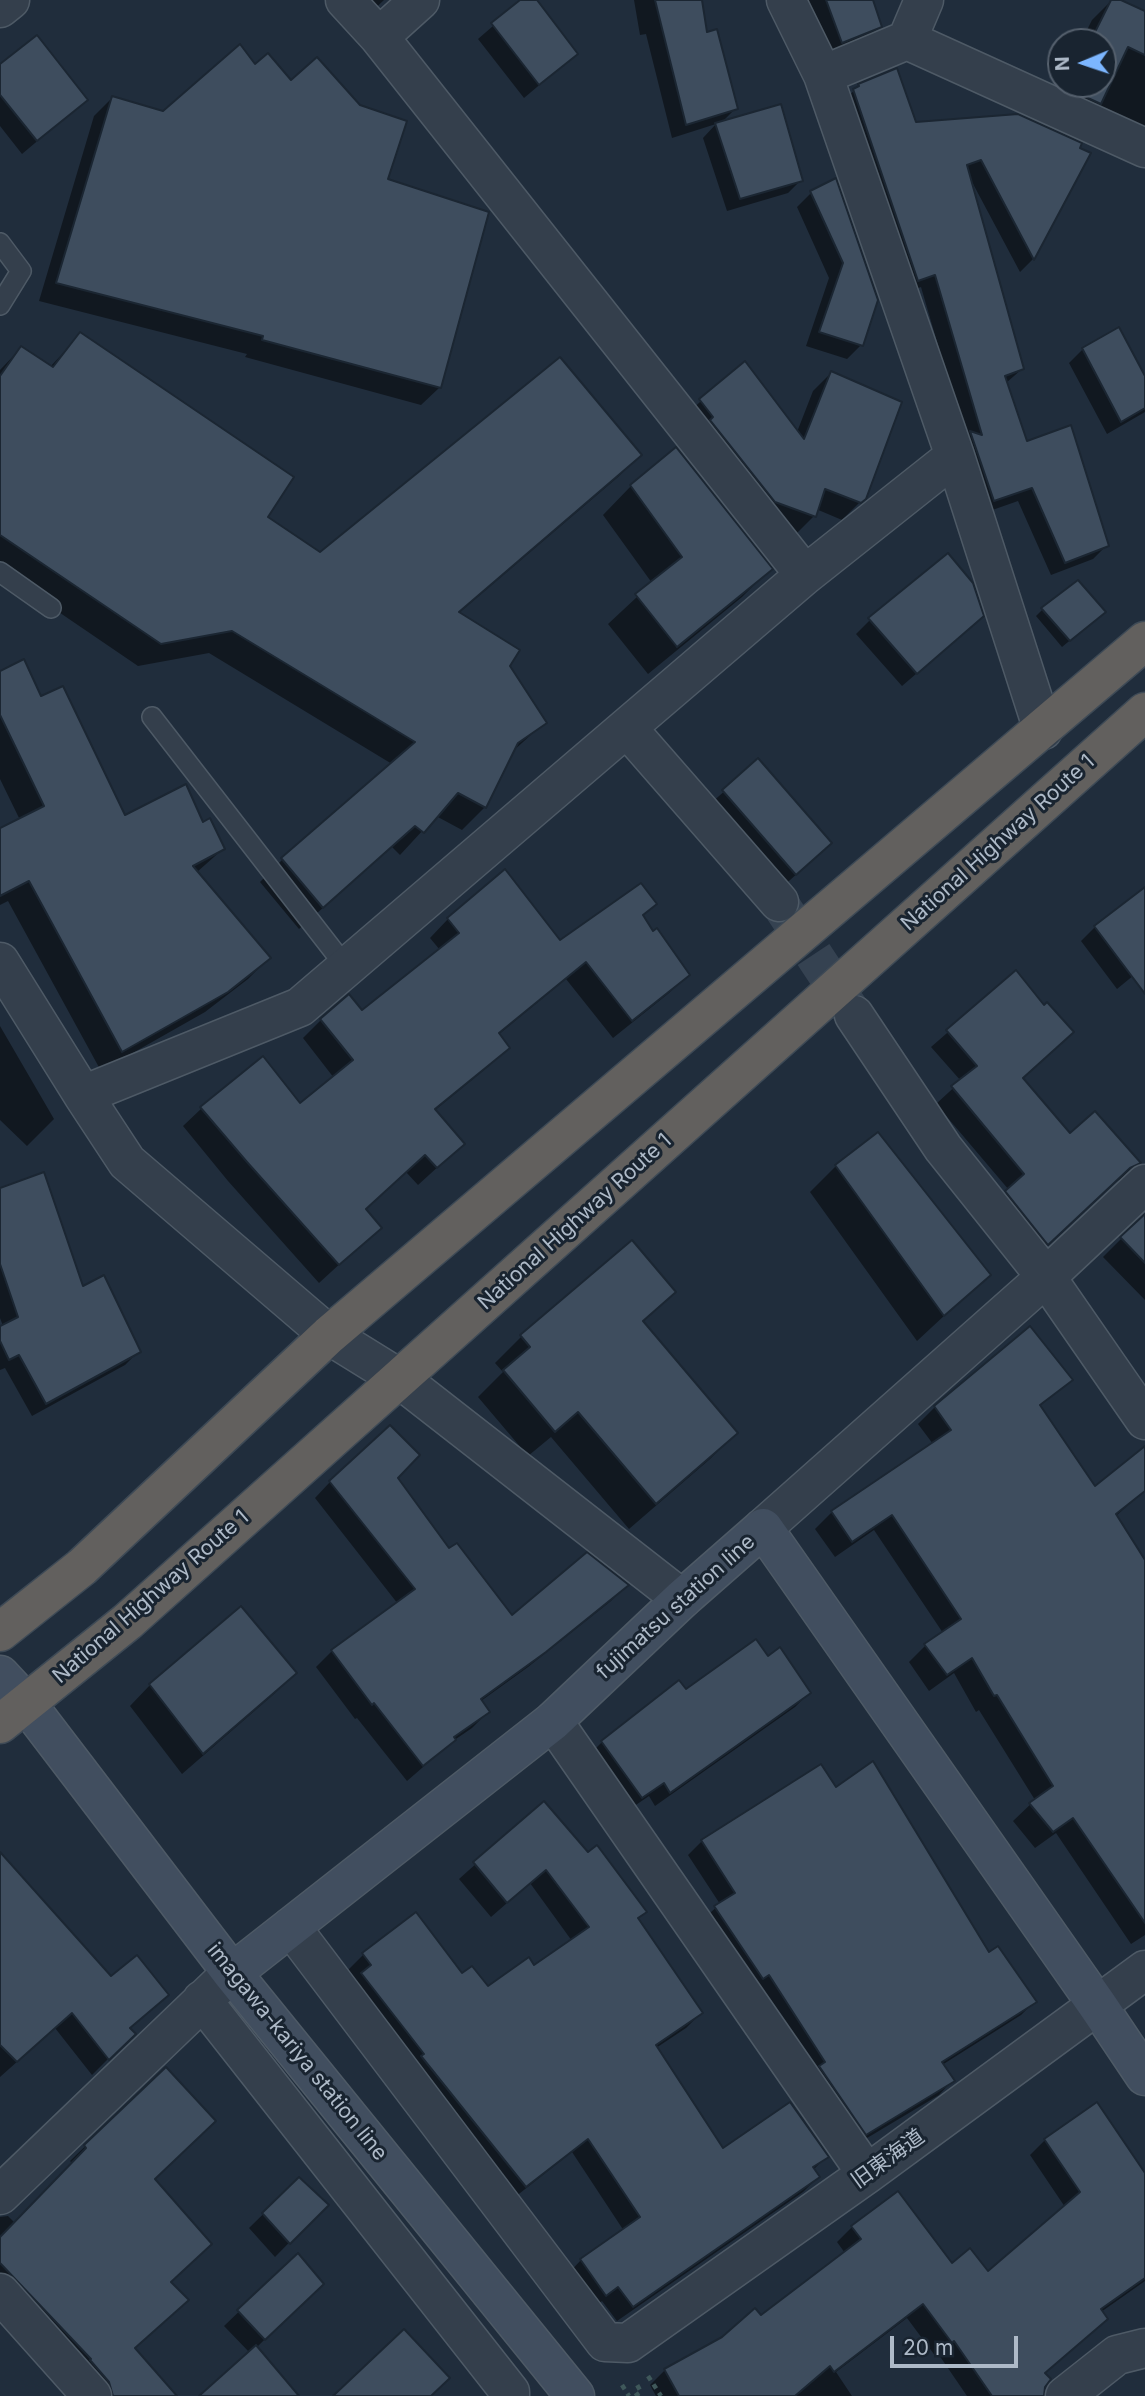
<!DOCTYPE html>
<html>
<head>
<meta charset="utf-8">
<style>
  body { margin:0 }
  #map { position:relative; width:1145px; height:2396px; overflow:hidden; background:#202d3c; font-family:Inter,sans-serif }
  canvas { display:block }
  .north { position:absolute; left:1047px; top:28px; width:70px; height:70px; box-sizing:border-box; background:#192430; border:2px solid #55606d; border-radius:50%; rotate:268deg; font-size:19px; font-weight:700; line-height:28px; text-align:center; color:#aebac8 }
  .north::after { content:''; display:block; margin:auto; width:24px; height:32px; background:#7cb6ff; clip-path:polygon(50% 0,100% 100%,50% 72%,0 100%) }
  .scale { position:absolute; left:890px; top:2336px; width:128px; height:32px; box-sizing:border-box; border:4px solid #aebac8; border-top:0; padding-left:9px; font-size:21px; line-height:24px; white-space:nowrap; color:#aebac8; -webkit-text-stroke:5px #192430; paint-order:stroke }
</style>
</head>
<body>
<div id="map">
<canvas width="1145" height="2396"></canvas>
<div class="north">N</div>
<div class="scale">20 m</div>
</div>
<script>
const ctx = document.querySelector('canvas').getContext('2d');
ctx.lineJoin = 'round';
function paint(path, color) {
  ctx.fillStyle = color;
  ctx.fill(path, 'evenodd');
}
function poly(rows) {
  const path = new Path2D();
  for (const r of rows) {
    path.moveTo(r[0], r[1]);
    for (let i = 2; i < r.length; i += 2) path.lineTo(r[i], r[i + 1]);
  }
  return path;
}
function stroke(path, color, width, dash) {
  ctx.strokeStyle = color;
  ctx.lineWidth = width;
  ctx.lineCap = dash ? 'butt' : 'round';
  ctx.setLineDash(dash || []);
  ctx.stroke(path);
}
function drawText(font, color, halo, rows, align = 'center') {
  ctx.font = font + ' Inter,"Noto Sans JP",sans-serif';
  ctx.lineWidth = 6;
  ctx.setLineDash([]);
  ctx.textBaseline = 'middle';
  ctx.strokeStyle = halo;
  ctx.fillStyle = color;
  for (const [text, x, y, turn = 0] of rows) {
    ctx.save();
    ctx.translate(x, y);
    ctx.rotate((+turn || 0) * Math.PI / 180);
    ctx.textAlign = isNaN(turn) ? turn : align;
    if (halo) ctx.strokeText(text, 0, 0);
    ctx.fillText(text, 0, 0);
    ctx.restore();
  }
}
const shadow = poly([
  [347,0,384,0,365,18],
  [523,0,535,0,576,54,524,98,478,39],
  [634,0,700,0,706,34,736,108,721,123,801,180,788,193,727,211,703,138,716,124,672,138,646,34,640,35],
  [806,0,873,0,880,26,866,40,828,56],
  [1112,0,1117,0,1145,12,1145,155,1046,110,1061,81,1061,84,1103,84,1103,42,1081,42,1092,20],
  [0,66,86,100,22,154,0,126],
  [255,66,386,180,487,213,439,388,421,405,245,357,247,354,39,301,94,116,112,98,163,113],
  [896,70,915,124,1081,169,1033,259,1020,272,972,182,1022,369,1006,383,1026,443,1107,545,1093,559,1051,575,1018,501,981,514,965,438,921,287,904,294,840,104,859,86],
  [811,193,876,300,861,345,847,359,806,346,829,278,797,207],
  [80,335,266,517,320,554,640,455,618,477,459,613,507,666,544,723,512,752,485,807,462,830,436,816,400,855,392,847,299,929,260,882,282,860,392,764,209,653,138,666,0,572,0,370,21,348,50,367],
  [1083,349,1145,380,1145,412,1107,434,1069,363],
  [744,363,797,432,813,391,831,373,864,498,842,520,816,509,814,516,796,534,682,418],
  [676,450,770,569,742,597,648,674,608,624,652,583,603,515,631,486],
  [1043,609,1097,618,1062,647,1036,616],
  [870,620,967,630,902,686,856,634],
  [0,673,40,699,124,818,202,824,223,849,197,872,269,958,248,979,205,1012,101,1071,8,901,0,905,0,830,20,820,0,779],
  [758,761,816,857,781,888,709,805],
  [654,904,642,916,653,933,688,975,669,993,613,1038,566,979,498,1035,508,1047,489,1066,434,1111,463,1144,418,1185,406,1172,364,1210,379,1228,319,1283,228,1181,183,1126,202,1108,299,1106,334,1078,303,1038,321,1020,362,1013,440,950,430,938,448,919,559,942],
  [1145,912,1145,966,1117,989,1081,941,1095,927],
  [1016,973,1022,1079,1070,1136,1139,1163,1123,1178,1112,1184,1031,1260,990,1208,1009,1190,936,1104,961,1081,931,1047],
  [0,1026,54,1119,27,1146,0,1120],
  [836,1166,988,1275,917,1341,810,1192],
  [0,1190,139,1351,125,1365,32,1416,5,1368,0,1370,0,1328,3,1326,0,1318],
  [1145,1215,1145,1300,1103,1257],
  [674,1292,642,1323,736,1433,710,1459,629,1529,551,1437,528,1456,478,1397,503,1372,495,1363,521,1337],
  [1070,1380,1039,1407,1095,1489,1145,1473,1145,1490,1116,1516,1145,1563,1145,1935,1131,1944,1056,1833,1035,1848,1013,1821,1035,1800,979,1710,976,1712,954,1673,929,1691,909,1662,925,1646,943,1633,874,1530,835,1557,815,1529,832,1512,933,1444,918,1424,935,1407],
  [395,1478,449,1550,512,1617,626,1585,611,1601,528,1667,481,1701,488,1712,472,1728,453,1741,407,1781,357,1718,355,1719,316,1667,332,1651,398,1604,315,1498,330,1482],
  [767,1658,809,1693,795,1707,655,1806,649,1796,627,1811,588,1756,602,1742,685,1691],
  [295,1673,274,1694,182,1774,130,1706,150,1685],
  [821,1766,835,1790,1034,2002,1021,2015,942,2065,952,2081,939,2095,852,2147,701,1921,720,1904,688,1855,702,1841],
  [544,1803,637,1919,701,2013,686,2028,656,2048,723,2150,826,2157,813,2170,818,2177,803,2192,617,2321,602,2301,590,2310,566,2276,581,2260,624,2231,572,2152,510,2201,346,1989,356,1980,348,1970,363,1955,462,1976,487,1988,534,1967,572,1941,530,1883,491,1917,459,1879],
  [0,1863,133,2034,92,2075,55,2028,0,2077],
  [165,2069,153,2180,169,2282,134,2349,175,2396,93,2396,0,2292,0,2217,8,2216,15,2223,73,2164,70,2161],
  [1097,2105,1145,2176,1145,2281,1101,2312,1044,2374,1036,2396,967,2396,939,2355,936,2357,907,2318,836,2372,852,2396,656,2396,650,2385,665,2370,761,2318,845,2253,837,2242,852,2227,951,2265,987,2274,1065,2207,1030,2155,1045,2140],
  [299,2179,326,2205,275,2257,249,2228],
  [297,2256,321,2284,256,2348,297,2396,202,2396,250,2353,224,2326]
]);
const building = poly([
  [520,0,537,0,578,54,539,85,491,23,520,0],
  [655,0,702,0,707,32,717,29,738,109,686,125,655,0],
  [826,0,873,0,882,27,842,43,826,0],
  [1111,0,1121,0,1145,11,1145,55,1128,47,1101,104,1066,88,1069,84,1103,84,1103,42,1090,42,1111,0],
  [37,35,88,100,37,141,0,95,0,64,37,35],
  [240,44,255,64,268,53,291,80,317,57,360,105,407,121,388,179,489,212,441,388,262,340,263,336,56,283,112,96,163,111,240,44],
  [897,68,916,122,1018,114,1082,143,1080,148,1091,153,1034,260,981,160,967,165,1024,369,1005,376,1027,441,1071,425,1109,546,1065,563,1032,488,994,501,970,431,982,435,935,275,918,281,853,89,859,86,858,84,897,68],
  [781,104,803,181,740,199,715,123,781,104],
  [836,178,878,300,863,346,819,332,843,263,810,191,836,178],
  [1119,327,1145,376,1145,408,1121,422,1082,348,1119,327],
  [80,332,294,477,268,517,320,552,560,357,642,455,459,612,520,650,510,666,547,723,518,743,486,808,458,793,424,833,415,826,323,908,281,858,415,742,232,631,161,644,0,535,0,376,21,346,53,367,80,332],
  [745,361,804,439,831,371,902,402,866,499,861,503,825,489,816,517,775,502,710,420,713,417,699,399,745,361],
  [676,447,773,569,677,647,635,594,682,557,630,485,676,447],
  [948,553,973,583,984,616,917,674,868,618,948,553],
  [1078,580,1106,612,1070,641,1041,608,1078,580],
  [24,659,41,696,63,686,125,815,186,784,203,822,210,818,225,849,193,866,271,958,228,992,122,1052,29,881,0,896,0,828,44,806,0,715,0,671,24,659],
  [758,758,832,843,796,875,722,790,758,758],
  [505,869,560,940,641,883,657,904,643,915,653,931,657,928,690,975,632,1021,586,962,499,1033,510,1048,435,1109,465,1144,437,1168,425,1155,366,1209,382,1228,339,1265,247,1162,200,1107,263,1056,300,1103,353,1060,320,1019,349,994,362,1010,459,933,447,918,505,869],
  [1145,887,1145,994,1094,926,1145,887],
  [1016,970,1044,1005,1047,1002,1074,1032,1023,1078,1070,1133,1095,1111,1141,1163,1130,1168,1048,1245,1005,1191,1024,1174,951,1086,977,1066,946,1030,1016,970],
  [878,1132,991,1275,944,1316,835,1165,878,1132],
  [44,1172,83,1286,104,1275,141,1352,46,1404,19,1355,9,1360,0,1341,0,1326,18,1317,0,1264,0,1188,44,1172],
  [1145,1214,1145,1263,1120,1237,1145,1214],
  [632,1240,676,1292,643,1321,738,1433,656,1504,578,1412,555,1432,503,1370,530,1347,520,1335,632,1240],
  [1030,1326,1073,1380,1040,1405,1095,1486,1145,1446,1145,1491,1116,1514,1145,1560,1145,1923,1073,1818,1053,1832,1029,1803,1053,1786,997,1695,994,1696,972,1658,947,1675,924,1644,961,1619,892,1515,852,1542,831,1511,951,1430,934,1406,1030,1326],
  [390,1425,420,1455,398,1478,449,1548,457,1543,512,1615,587,1552,629,1585,546,1652,481,1699,490,1712,454,1737,456,1740,423,1766,374,1703,372,1705,331,1650,415,1589,329,1481,390,1425],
  [241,1606,297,1673,203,1754,149,1684,241,1606],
  [756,1639,768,1656,780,1647,811,1693,670,1793,664,1783,642,1798,601,1741,679,1680,686,1689,756,1639],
  [873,1761,989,1952,998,1946,1037,2002,942,2062,955,2081,866,2135,819,2066,825,2062,769,1975,763,1979,714,1906,735,1893,701,1840,821,1764,836,1787,873,1761],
  [544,1801,588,1852,597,1845,647,1912,638,1918,703,2013,656,2045,723,2148,790,2102,829,2157,813,2167,820,2177,633,2307,618,2287,606,2296,580,2259,640,2217,588,2139,526,2187,421,2056,424,2054,361,1973,371,1965,362,1953,416,1912,462,1973,472,1966,488,1986,529,1957,534,1965,589,1927,546,1870,507,1903,473,1862,544,1801],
  [0,1852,111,1976,137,1955,169,1995,130,2028,136,2034,109,2060,72,2013,17,2062,0,2045,0,1852],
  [166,2067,216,2121,155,2179,212,2244,171,2282,189,2300,135,2348,177,2396,113,2396,109,2382,90,2360,91,2359,0,2263,0,2237,86,2148,84,2145,166,2067],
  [1097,2102,1145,2173,1145,2278,1101,2309,1108,2319,1045,2373,1051,2379,1045,2387,1044,2396,992,2396,954,2341,952,2343,923,2304,834,2372,830,2366,795,2396,679,2396,664,2369,722,2337,755,2308,761,2315,861,2239,851,2226,898,2191,952,2263,970,2248,988,2271,1080,2192,1044,2139,1097,2102],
  [299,2177,329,2205,290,2244,262,2213,299,2177],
  [298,2253,324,2284,265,2340,237,2310,298,2253],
  [404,2329,450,2378,431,2396,333,2396,404,2329],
  [256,2345,299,2396,199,2396,256,2345]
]);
const minorTunnel = poly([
  [782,907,853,1014]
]);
const path = poly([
  [648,2376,661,2396],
  [622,2385,629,2396],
  [635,2396,641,2392,636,2383]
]);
const service = poly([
  [0,243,21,271,0,305],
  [0,572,51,608],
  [152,717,346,967]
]);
const minor = poly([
  [345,0,379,37,805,575],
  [786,0,823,75,955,456,1043,730],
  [379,37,420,0],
  [907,40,924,0],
  [823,75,907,40,1145,148],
  [627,728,779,902],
  [0,962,83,1095],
  [854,1015,943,1148,1046,1277,1145,1420],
  [763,1528,1046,1277,1145,1184],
  [682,1599,400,1379,329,1335,127,1162,83,1095,300,1007,805,575,955,456],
  [553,1721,867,2174],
  [291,1927,605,2342,628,2343,867,2174,1145,1970],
  [202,2000,510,2392,510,2396],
  [0,2195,221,1983],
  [0,2293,92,2396],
  [1065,2396,1117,2355,1145,2348]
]);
const tertiary = poly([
  [0,8,10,0]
]);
const secondary = poly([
  [0,1675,26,1703,232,1973,575,2396],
  [232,1973,553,1721,682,1599,763,1528,1098,2006,1145,2076]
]);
const trunk = poly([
  [0,1632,82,1567,329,1335,1145,641],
  [0,1724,127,1622,1145,712]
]);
const streetNames = [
  ["National Highway Route 1",998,843,-42],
  ["National Highway Route 1",575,1222,-42],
  ["National Highway Route 1",151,1597,-41],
  ["fujimatsu station line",676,1607,-42],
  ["imagawa-kariya station line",297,2052,51],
  ["旧東海道",888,2159,-36]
];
paint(shadow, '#0007');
paint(building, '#3e4d5e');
stroke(building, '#1b2632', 2);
stroke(minorTunnel, '#354251', 38, [38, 19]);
stroke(service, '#4e5a66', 22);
stroke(minor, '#4e5a66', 41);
stroke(tertiary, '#4e5a66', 41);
stroke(secondary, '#4e5a66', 41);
stroke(trunk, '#3e4a56', 41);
stroke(path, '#3f585a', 4.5, [5, 5]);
stroke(service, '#343f4c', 19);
stroke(minor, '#343f4c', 38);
stroke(tertiary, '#343f4c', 38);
stroke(secondary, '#414e5f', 38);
stroke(trunk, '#62605e', 38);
drawText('21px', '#aebac8', '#192430', streetNames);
</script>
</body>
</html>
